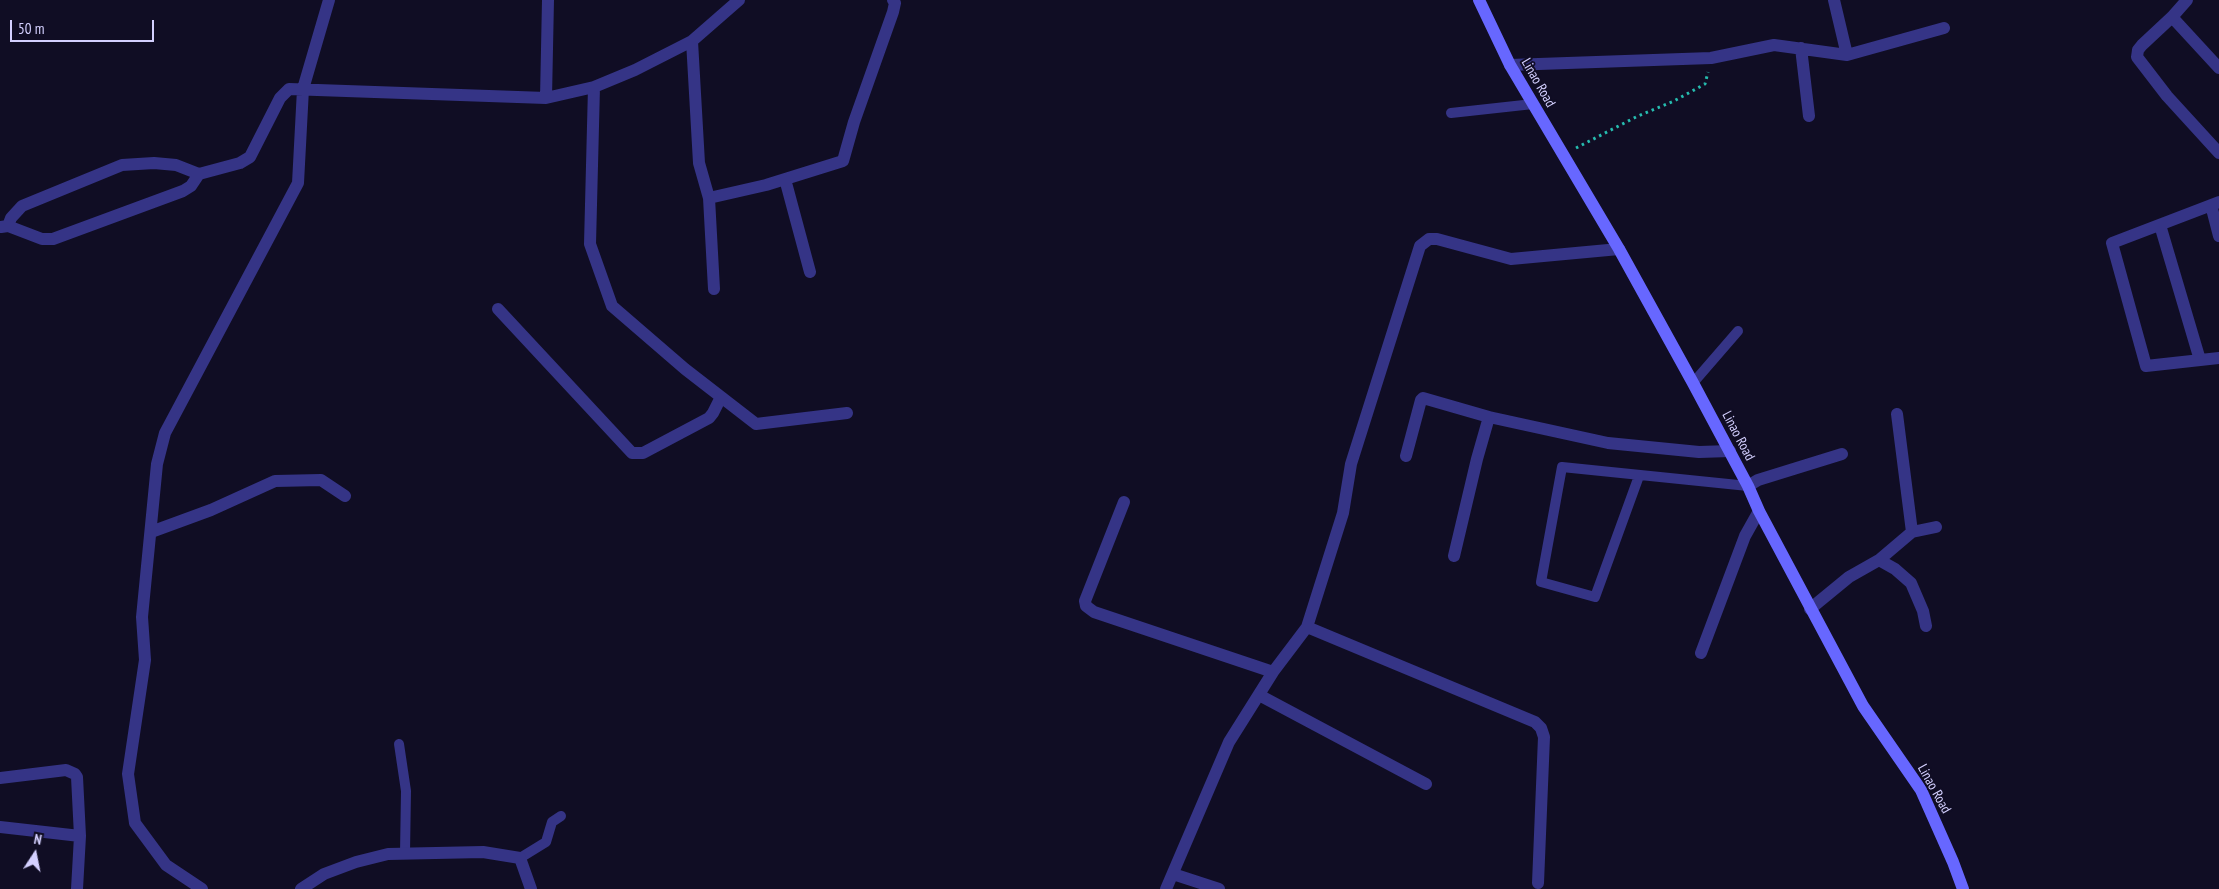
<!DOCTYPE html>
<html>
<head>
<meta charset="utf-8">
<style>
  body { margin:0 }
  #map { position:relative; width:2219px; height:889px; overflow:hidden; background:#100d24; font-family:"PT Sans Narrow",sans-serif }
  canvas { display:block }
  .north { position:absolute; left:10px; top:829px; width:50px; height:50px; -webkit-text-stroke:4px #100d24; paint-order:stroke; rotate:11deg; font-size:14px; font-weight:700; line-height:20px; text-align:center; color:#d4d0ff }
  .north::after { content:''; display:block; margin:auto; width:18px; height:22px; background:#d4d0ff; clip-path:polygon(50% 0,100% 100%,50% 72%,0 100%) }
  .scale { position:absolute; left:10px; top:20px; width:144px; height:22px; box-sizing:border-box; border:2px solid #d4d0ff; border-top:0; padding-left:6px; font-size:15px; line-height:18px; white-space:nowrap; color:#d4d0ff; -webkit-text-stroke:4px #100d24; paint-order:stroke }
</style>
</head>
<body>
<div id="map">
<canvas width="2219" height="889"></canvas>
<div class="north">N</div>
<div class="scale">50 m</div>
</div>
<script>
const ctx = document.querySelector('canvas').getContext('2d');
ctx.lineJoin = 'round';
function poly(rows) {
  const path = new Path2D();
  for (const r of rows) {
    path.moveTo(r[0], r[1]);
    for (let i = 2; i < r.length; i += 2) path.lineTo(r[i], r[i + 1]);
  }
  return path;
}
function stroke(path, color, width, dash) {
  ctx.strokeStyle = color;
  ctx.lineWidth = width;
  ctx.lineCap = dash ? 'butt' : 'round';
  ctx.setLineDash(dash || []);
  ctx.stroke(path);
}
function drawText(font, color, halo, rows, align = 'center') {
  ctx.font = font + ' "PT Sans Narrow",sans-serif';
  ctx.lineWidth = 4;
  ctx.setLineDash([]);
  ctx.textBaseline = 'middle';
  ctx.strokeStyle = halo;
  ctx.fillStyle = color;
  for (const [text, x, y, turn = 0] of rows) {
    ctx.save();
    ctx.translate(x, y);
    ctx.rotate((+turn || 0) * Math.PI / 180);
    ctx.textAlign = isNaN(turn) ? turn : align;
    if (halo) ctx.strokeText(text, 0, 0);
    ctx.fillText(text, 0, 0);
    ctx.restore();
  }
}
const path = poly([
  [1576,148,1636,117,1674,101,1705,84,1708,72]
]);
const lane = poly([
  [1451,113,1533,104],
  [1693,383,1738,331],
  [1639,476,1595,597,1541,582,1562,467,1748,486],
  [399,744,406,791,405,853],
  [520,858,546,842,552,822,561,816]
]);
const street = poly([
  [1834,0,1847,55],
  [2187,0,2172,17,2142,45,2138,50,2137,57,2167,96,2219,153],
  [2172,17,2219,68],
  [692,41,699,163,709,198,714,289],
  [1801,48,1809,116],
  [1510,65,1711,58,1774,45,1847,55,1944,28],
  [594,87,590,244,612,306,685,369,756,424,847,413],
  [546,98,548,0],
  [785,179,810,272],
  [709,198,766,185,843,161,854,122,893,12,895,3,893,0],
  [2219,202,2112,243,2146,366,2219,358],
  [2211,205,2219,236],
  [2160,225,2200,360],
  [8,226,11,218,22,206,122,165,154,163,176,165,199,174,240,163,250,157,280,98,289,89,546,98,594,87,635,70,692,41,739,0],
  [1,227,8,226,42,239,53,239,183,191,191,186,199,174],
  [498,309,632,453,643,453,709,418,713,413,721,397],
  [1897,414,1912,532],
  [1406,456,1421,400,1423,398,1489,417],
  [1748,486,1758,480,1842,454],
  [1124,502,1085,601,1086,606,1094,612,1273,672],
  [151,532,211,510,275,481,321,480,345,496],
  [1454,556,1477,459,1489,417,1608,443,1699,452,1730,451],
  [1879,560,1895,569,1911,583,1923,611,1926,626],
  [1810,609,1849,577,1879,560,1912,532,1936,527],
  [1307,627,1535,722,1541,728,1544,737,1538,883],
  [1701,653,1745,536,1759,511],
  [1259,695,1426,784],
  [0,778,66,770,75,774,77,777,80,836,77,889],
  [0,827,80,836],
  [1173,874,1219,889],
  [202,889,166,865,135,823,128,774,145,660,142,617,157,464,165,433,298,183,303,89,329,0],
  [301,889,324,874,356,862,388,854,483,852,520,858,531,889],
  [1166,889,1229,742,1273,672,1307,627,1343,513,1351,464,1420,246,1429,239,1437,239,1511,259,1619,249]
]);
const secondary = poly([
  [1479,0,1510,65,1619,249,1693,383,1748,486,1759,511,1863,706,1921,790,1953,862,1963,889]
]);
const streetNames = [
  ["Linao Road",1538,83,60],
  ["Linao Road",1738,436,62],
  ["Linao Road",1934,789,61]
];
stroke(path, '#26bcaf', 3, [2.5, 4]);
stroke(lane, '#353486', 10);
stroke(street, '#353486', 12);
stroke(secondary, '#6767ff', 12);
drawText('14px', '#d4d0ff', '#100d24', streetNames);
</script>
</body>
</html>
